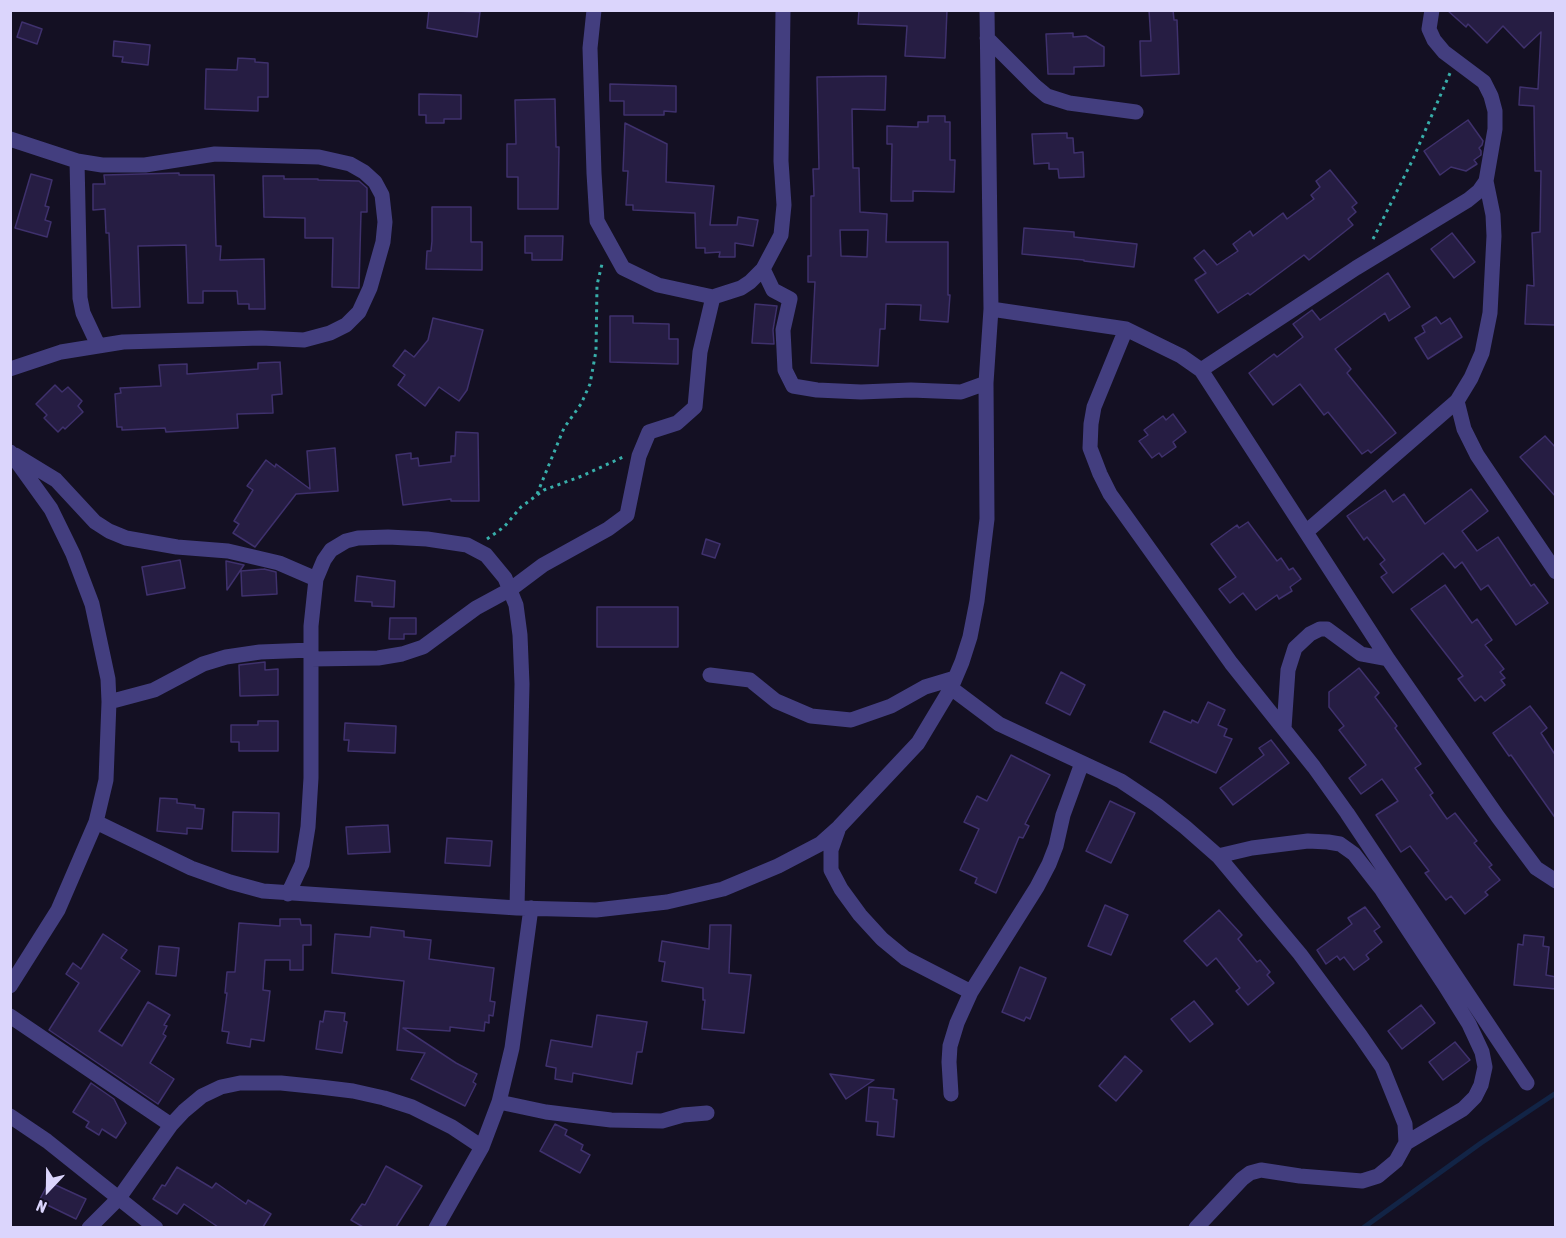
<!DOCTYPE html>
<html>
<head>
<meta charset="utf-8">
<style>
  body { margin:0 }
  #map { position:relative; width:1566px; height:1238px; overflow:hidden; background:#141023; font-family:"Asap Condensed",sans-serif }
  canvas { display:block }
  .frame { position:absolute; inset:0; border:12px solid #dbd5fc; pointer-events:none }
  .north { position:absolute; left:18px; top:1160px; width:60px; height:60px; -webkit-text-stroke:4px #141023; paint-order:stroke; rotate:202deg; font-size:16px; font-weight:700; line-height:24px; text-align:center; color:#dbd5fc }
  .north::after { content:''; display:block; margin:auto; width:21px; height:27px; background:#dbd5fc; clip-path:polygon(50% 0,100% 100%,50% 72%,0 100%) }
</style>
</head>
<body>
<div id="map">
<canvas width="1566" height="1238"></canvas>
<div class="frame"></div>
<div class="north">N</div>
</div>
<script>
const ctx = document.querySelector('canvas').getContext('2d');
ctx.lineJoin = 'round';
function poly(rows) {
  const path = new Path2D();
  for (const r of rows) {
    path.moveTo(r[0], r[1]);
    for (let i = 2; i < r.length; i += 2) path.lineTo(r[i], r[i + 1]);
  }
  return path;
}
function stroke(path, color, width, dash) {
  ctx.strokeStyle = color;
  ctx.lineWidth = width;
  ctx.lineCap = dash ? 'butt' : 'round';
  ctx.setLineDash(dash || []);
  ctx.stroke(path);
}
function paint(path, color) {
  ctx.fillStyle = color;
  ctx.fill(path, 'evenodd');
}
const stream = poly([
  [1363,1228,1481,1143,1556,1093]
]);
const building = poly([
  [429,10,480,12,477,37,427,28,429,10],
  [859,10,947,10,945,58,905,56,907,26,858,24,859,10],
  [1149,10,1173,10,1174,20,1177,20,1179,74,1141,76,1140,41,1151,41,1149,10],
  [1447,10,1556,10,1556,325,1525,324,1527,285,1534,286,1532,233,1540,232,1541,171,1535,171,1534,106,1519,105,1520,87,1538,89,1541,32,1524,48,1503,26,1487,43,1468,24,1466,27,1447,10],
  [22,22,42,29,37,44,17,37,22,22],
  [1073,33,1073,37,1086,36,1104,47,1104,66,1074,67,1074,74,1048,74,1046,34,1073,33],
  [114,41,150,45,148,65,122,62,123,57,113,56,114,41],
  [238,58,255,59,255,62,268,63,268,97,258,97,258,111,205,109,206,69,237,70,238,58],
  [886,76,885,110,852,109,853,168,859,168,860,212,887,214,886,242,948,242,948,295,950,295,948,322,920,320,921,305,886,304,885,329,880,329,878,366,811,363,815,282,808,282,808,256,811,256,811,196,814,196,813,169,819,169,817,77,886,76],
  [840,230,868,230,867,257,841,256,840,230],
  [610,84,676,86,676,112,664,111,664,115,624,115,624,101,610,101,610,84],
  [419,94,461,95,461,119,444,119,444,123,426,123,426,115,419,115,419,94],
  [555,99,556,147,559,147,558,209,518,209,518,177,507,177,507,144,516,144,515,100,555,99],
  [928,116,945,116,945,122,950,122,950,160,955,160,954,192,913,191,913,201,891,201,892,144,887,144,887,126,918,127,918,122,928,122,928,116],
  [1468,120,1483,141,1482,145,1479,148,1481,151,1481,155,1474,160,1477,164,1466,171,1451,167,1440,175,1424,151,1468,120],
  [625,123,667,144,666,182,714,186,710,225,737,225,738,217,758,220,753,246,735,243,735,257,719,257,720,252,705,253,705,248,696,248,695,213,633,210,633,205,626,205,628,171,623,171,625,123],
  [1067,133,1067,138,1073,138,1074,153,1083,152,1084,177,1059,178,1058,169,1049,169,1049,163,1034,164,1032,134,1067,133],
  [1330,170,1357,203,1352,207,1356,212,1348,219,1353,225,1309,260,1304,255,1250,295,1248,293,1218,313,1195,280,1206,273,1194,258,1204,250,1217,265,1238,251,1233,244,1250,231,1253,236,1283,213,1287,219,1314,199,1311,195,1320,187,1316,181,1330,170],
  [179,173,179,175,214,175,216,246,221,246,220,260,264,259,265,309,249,309,249,304,238,304,237,291,203,291,203,303,188,303,186,245,138,246,140,307,112,308,109,233,106,233,105,209,93,210,93,184,105,184,104,175,179,173],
  [31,174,52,180,45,206,49,207,45,220,51,222,47,237,15,228,31,174],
  [263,176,284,176,284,179,318,179,318,180,359,181,367,188,367,212,361,212,359,288,332,287,333,238,305,238,305,218,264,217,263,176],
  [432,207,471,207,471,242,482,242,482,270,426,269,427,251,431,251,432,241,432,207],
  [1024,228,1074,232,1074,237,1137,244,1134,267,1084,261,1084,260,1022,254,1024,228],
  [1452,233,1475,262,1454,278,1431,249,1452,233],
  [525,236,563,236,562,260,532,260,532,253,525,253,525,236],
  [1388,273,1410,307,1389,321,1385,313,1335,349,1351,369,1347,373,1396,433,1371,453,1368,450,1362,454,1328,412,1324,415,1300,384,1273,405,1249,373,1274,354,1277,357,1303,337,1293,324,1312,310,1320,320,1388,273],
  [755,304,777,306,773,330,774,344,752,343,755,304],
  [610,316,633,316,633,323,669,324,669,339,678,339,678,364,610,362,610,316],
  [1436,317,1441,324,1450,318,1462,337,1428,359,1415,338,1425,332,1422,326,1436,317],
  [433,318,483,330,467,390,459,401,439,387,425,406,398,385,405,375,393,366,405,350,414,357,428,340,433,318],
  [280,362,282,394,272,395,273,413,237,414,238,428,166,432,165,428,122,430,122,427,117,427,115,394,121,393,120,388,161,386,159,365,187,364,187,374,258,369,258,363,280,362],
  [55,385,62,392,68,387,82,401,78,406,83,412,65,429,63,427,58,432,44,418,47,415,36,404,55,385],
  [1173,414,1186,432,1173,442,1176,447,1162,457,1159,453,1152,458,1139,441,1148,435,1144,430,1163,416,1166,420,1173,414],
  [456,432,478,433,479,501,451,501,451,499,403,505,396,455,411,453,411,459,418,458,419,466,451,462,451,456,455,456,456,432],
  [1545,436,1556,448,1556,497,1520,457,1545,436],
  [335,448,338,491,296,494,255,547,233,533,239,524,234,521,253,490,247,486,266,460,275,467,276,464,310,489,307,451,335,448],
  [1471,489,1488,511,1462,531,1477,551,1498,537,1531,586,1534,584,1548,603,1516,625,1488,585,1481,590,1462,562,1455,568,1443,553,1393,593,1381,577,1387,573,1380,564,1385,560,1367,537,1364,540,1347,516,1385,490,1393,502,1404,494,1425,524,1471,489],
  [1248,522,1277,561,1281,558,1289,570,1293,568,1301,579,1290,587,1292,591,1279,599,1277,595,1256,610,1243,593,1230,603,1219,589,1236,577,1211,544,1237,525,1239,528,1248,522],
  [706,539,720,544,715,558,702,554,706,539],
  [180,560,185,588,147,595,142,567,180,560],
  [226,561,244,565,227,590,226,561],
  [264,569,276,572,277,594,242,596,241,571,264,569],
  [357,576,395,581,394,607,372,606,372,602,355,601,357,576],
  [1445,585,1472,623,1477,619,1492,640,1485,645,1504,669,1500,672,1505,678,1501,680,1505,685,1485,701,1481,696,1475,701,1458,679,1463,676,1411,609,1445,585],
  [597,607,678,607,678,647,597,647,597,607],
  [390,618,416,618,416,634,404,634,404,639,389,639,390,618],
  [265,662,265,670,278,669,278,695,240,696,239,665,265,662],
  [1359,668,1379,693,1375,697,1397,726,1395,728,1421,764,1415,768,1433,793,1430,795,1447,819,1455,813,1477,841,1474,843,1492,865,1489,867,1500,880,1485,892,1488,895,1465,914,1451,896,1446,900,1425,873,1429,871,1410,846,1401,852,1376,815,1398,801,1382,779,1361,794,1349,778,1366,765,1339,730,1344,726,1329,707,1329,692,1359,668],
  [1061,672,1085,685,1070,715,1046,703,1061,672],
  [1208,702,1225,710,1218,725,1227,729,1224,736,1232,739,1216,773,1150,742,1164,711,1191,723,1192,720,1198,723,1208,702],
  [1530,706,1547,728,1541,733,1556,756,1556,819,1511,755,1509,756,1493,733,1530,706],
  [258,721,278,721,278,751,239,751,239,742,231,742,231,725,258,725,258,721],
  [345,723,396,726,395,753,348,751,349,740,344,740,345,723],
  [1271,740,1289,763,1233,805,1220,788,1264,755,1259,748,1271,740],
  [1011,755,1050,775,1025,824,1029,826,1023,838,1019,837,996,893,975,883,977,878,960,870,979,829,964,822,977,796,987,801,1011,755],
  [160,798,177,799,177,803,195,805,195,808,204,809,202,829,187,828,187,834,157,831,160,798],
  [1110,801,1135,813,1111,863,1086,851,1110,801],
  [233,812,279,813,278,852,232,851,233,812],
  [388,825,390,852,348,854,346,827,388,825],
  [447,838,492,841,490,866,445,863,447,838],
  [1105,905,1128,915,1111,955,1088,946,1105,905],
  [1365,907,1380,927,1374,931,1382,942,1366,955,1369,959,1354,970,1344,957,1340,960,1337,956,1326,964,1317,950,1352,924,1348,918,1365,907],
  [1219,910,1242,935,1238,939,1257,962,1260,960,1270,972,1267,975,1274,983,1248,1005,1236,991,1240,988,1216,958,1207,966,1184,941,1219,910],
  [280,919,300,919,301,925,311,925,311,945,303,945,303,970,290,970,290,960,265,960,263,990,270,991,264,1041,251,1039,250,1047,227,1043,229,1032,222,1031,227,993,225,993,227,972,235,972,239,923,280,926,280,919],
  [710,925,731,925,729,973,751,975,744,1033,702,1029,705,1000,703,1000,703,988,662,981,665,962,659,961,662,941,709,949,710,925],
  [371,927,404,931,404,937,431,940,429,959,494,968,490,1001,495,1002,493,1016,489,1015,489,1023,485,1022,484,1031,450,1027,450,1031,403,1028,456,1063,477,1074,473,1082,476,1084,465,1106,411,1079,425,1053,397,1050,404,981,332,973,335,934,370,937,371,927],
  [103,934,127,950,121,958,140,971,99,1031,122,1046,148,1002,170,1015,164,1025,167,1026,163,1034,166,1036,150,1063,174,1079,158,1104,49,1030,79,983,66,974,73,963,81,969,103,934],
  [1524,935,1544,937,1543,946,1549,947,1546,975,1556,977,1556,989,1514,985,1518,944,1523,945,1524,935],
  [159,946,179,948,176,976,156,974,159,946],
  [1020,967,1046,978,1030,1019,1026,1017,1024,1021,1002,1012,1020,967],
  [1194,1001,1213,1024,1190,1042,1171,1019,1194,1001],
  [1421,1005,1435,1023,1402,1049,1388,1031,1421,1005],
  [325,1011,345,1013,344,1021,347,1022,342,1053,316,1049,320,1021,323,1022,325,1011],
  [597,1015,647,1022,642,1052,637,1052,632,1084,573,1073,572,1082,555,1079,556,1068,546,1066,551,1040,592,1047,597,1015],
  [1455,1042,1470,1060,1443,1080,1429,1062,1455,1042],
  [1125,1056,1142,1071,1116,1101,1099,1086,1125,1056],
  [830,1074,874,1080,846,1099,830,1074],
  [91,1083,114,1099,126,1123,116,1138,102,1129,99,1135,86,1127,89,1122,73,1112,91,1083],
  [869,1087,894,1089,893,1099,897,1100,894,1137,877,1135,878,1122,866,1121,869,1087],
  [555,1124,567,1130,565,1135,583,1145,581,1150,590,1155,580,1173,540,1151,555,1124],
  [386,1166,422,1186,396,1227,363,1227,351,1220,362,1204,365,1205,386,1166],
  [177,1167,212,1188,216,1183,246,1204,248,1200,271,1214,263,1227,218,1227,184,1204,177,1214,153,1199,162,1185,165,1186,177,1167],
  [49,1182,86,1199,76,1219,39,1201,49,1182]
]);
const path = poly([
  [1373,239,1413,159,1450,73],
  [537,494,564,428,581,404,590,384,596,351,597,285,602,264],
  [487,539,504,527,521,507,544,490,582,476,623,457]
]);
const minor = poly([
  [594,10,590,48,594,173,597,221,623,268,658,285,713,297],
  [987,38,1035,86,1047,96,1069,103,1136,112],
  [10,139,77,161,102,165,145,165,215,154,319,157,350,164,364,172,375,182,382,195,385,222,383,242,370,288,359,312,346,325,330,333,304,340,261,338,123,342,61,352,10,369],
  [77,161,80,298,83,313,98,345],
  [763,269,773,290,790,299,783,330,785,370,793,386,817,390,861,392,911,390,961,392,986,383],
  [991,309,1126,329,1181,356,1201,370,1388,659,1498,817,1536,868,1556,881],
  [1126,329,1094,407,1091,424,1090,448,1100,474,1110,494,1231,663,1314,767,1347,813,1527,1083],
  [1201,370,1356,268,1468,200,1479,191,1486,181,1495,129,1495,111,1491,96,1484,82,1444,52,1434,40,1429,29,1432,10],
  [1457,401,1464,429,1477,455,1556,572],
  [10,452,51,509,73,554,92,604,108,679,109,702,106,780,96,822,58,910,10,986],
  [15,455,56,480,95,522,109,531,126,538,177,547,228,551,279,563,316,579],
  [1306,532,1457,401,1471,378,1482,353,1490,313,1494,236,1493,215,1486,181],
  [311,659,378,658,402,654,423,647,476,608,511,589,543,565,608,529,627,515,639,456,649,432,677,423,695,407,700,352,713,297,741,288,750,282,763,269,781,235,784,205,781,161,783,10],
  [710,675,750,680,776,701,811,716,851,720,891,706,925,687,955,678],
  [951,688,999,724,1121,781,1157,805,1185,827,1218,856,1300,954,1360,1035,1382,1067,1405,1124,1406,1143,1396,1161,1378,1176,1362,1181,1300,1176,1261,1170,1250,1173,1242,1179,1196,1228],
  [109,702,154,690,203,664,226,657,260,652,311,650],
  [1284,728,1288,670,1295,648,1310,634,1320,629,1327,629,1361,654,1388,659],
  [96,822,191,868,230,882,263,891,517,908,596,910,667,902,723,889,778,866,820,844,839,827,918,743,951,688,962,662,970,637,977,601,987,519,986,383,991,309,987,10],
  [838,830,831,850,831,870,841,889,860,915,882,939,905,958,971,992],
  [1218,856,1252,848,1308,841,1328,842,1340,844,1354,854,1382,890,1444,984,1469,1024,1482,1052,1485,1067,1481,1085,1475,1097,1463,1109,1406,1143],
  [288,894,302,864,308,827,311,778,311,626,316,579,324,560,331,550,346,541,358,538,388,537,427,539,467,545,486,555,505,578,516,605,520,635,522,684,517,908],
  [10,1016,171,1125],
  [951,1094,949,1062,950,1046,957,1023,971,992,1037,887,1049,864,1056,846,1063,815,1082,763],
  [499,1102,546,1112,611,1120,662,1121,683,1115,707,1113],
  [10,1116,47,1141,156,1228],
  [89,1228,119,1198,171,1125,184,1111,202,1096,221,1087,240,1083,281,1083,320,1087,353,1091,384,1098,412,1107,452,1127,482,1147],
  [436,1228,482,1147,499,1102,512,1048,531,908]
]);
stroke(stream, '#122446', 5);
paint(building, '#261d43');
stroke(building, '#3f316d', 1.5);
stroke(path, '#38aeaa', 3, [3, 4.5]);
stroke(minor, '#433e7f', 15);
</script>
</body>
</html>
